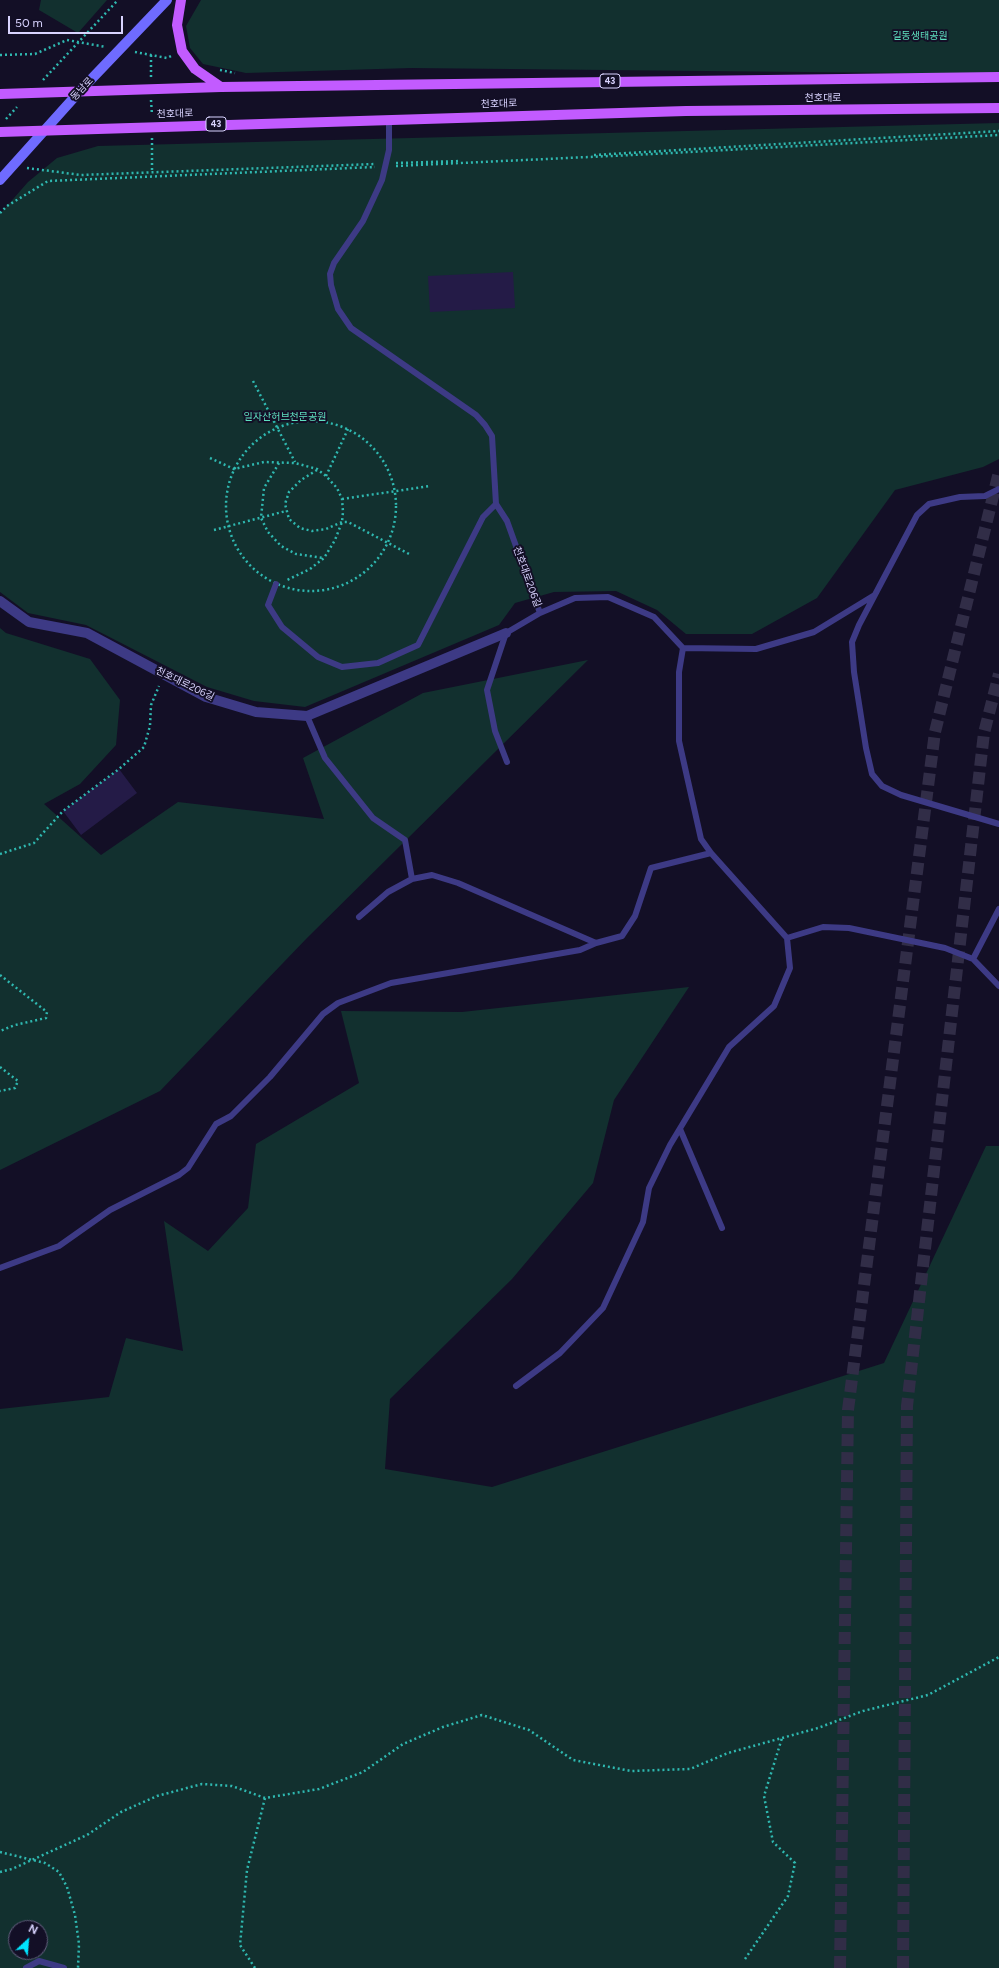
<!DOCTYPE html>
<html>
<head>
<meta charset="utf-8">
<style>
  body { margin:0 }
  #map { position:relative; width:999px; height:1968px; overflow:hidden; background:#130f26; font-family:Figtree,sans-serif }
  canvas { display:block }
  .north { position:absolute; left:8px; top:1920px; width:40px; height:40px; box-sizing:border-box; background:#130f26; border:1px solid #625e7d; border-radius:50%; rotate:26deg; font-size:11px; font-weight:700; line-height:16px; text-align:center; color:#d9d4ff }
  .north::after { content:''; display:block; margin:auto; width:14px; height:18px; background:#00e5ff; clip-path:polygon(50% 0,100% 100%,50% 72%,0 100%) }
  .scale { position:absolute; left:8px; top:16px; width:115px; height:18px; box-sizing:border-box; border:2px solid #d9d4ff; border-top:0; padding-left:5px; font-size:12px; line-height:14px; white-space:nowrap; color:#d9d4ff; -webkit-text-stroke:3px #130f26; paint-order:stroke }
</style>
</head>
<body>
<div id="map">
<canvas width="999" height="1968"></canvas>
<div class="north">N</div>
<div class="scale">50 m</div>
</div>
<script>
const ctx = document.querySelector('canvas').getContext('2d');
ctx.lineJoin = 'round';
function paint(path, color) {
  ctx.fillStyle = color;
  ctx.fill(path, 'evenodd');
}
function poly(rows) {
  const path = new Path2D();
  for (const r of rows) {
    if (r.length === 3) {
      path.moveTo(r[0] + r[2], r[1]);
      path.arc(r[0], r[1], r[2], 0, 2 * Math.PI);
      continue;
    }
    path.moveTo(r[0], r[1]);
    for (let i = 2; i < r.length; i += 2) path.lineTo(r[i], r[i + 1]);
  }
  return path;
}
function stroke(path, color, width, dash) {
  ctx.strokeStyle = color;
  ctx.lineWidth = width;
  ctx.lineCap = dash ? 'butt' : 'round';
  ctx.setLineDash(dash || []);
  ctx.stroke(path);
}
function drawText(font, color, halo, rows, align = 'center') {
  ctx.font = font + ' Figtree,"Noto Sans KR",sans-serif';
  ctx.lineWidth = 4;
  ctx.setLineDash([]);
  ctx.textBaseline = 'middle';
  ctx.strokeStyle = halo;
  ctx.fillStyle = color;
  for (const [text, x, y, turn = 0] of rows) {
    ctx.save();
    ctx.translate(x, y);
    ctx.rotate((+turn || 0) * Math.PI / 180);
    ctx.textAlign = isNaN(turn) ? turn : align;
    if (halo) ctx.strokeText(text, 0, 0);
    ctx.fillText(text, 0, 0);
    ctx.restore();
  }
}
const green = poly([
  [41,0,107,0,78,33,39,10],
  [201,0,999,0,999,74,411,68,246,73,203,64,190,48,186,26],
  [999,123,999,459,983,467,895,490,817,598,752,634,686,634,657,610,616,591,554,592,515,603,499,625,305,707,254,701,207,687,86,625,28,613,0,592,0,214,28,182,57,158,98,146],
  [0,628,6,633,90,659,120,700,116,745,80,784,44,804,101,855,178,802,324,819,303,758,423,693,588,660,307,938,160,1091,0,1170],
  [689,987,614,1100,593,1183,512,1279,390,1399,385,1469,492,1487,884,1363,986,1146,999,1146,999,1968,0,1968,0,1409,109,1397,126,1338,183,1351,164,1221,208,1251,248,1208,256,1144,359,1083,341,1011,462,1012],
  [16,1928,40,1928,40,1952,16,1952]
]);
const building = poly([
  [513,272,515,308,430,312,428,276],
  [119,769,137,793,81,835,63,811]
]);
const highwayTunnel = poly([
  [840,1968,848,1410,935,732,999,472],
  [903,1968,907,1406,984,733,999,674]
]);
const path = poly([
  [135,52,167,58,171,56],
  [0,55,35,54,67,40,106,47],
  [151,55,151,77],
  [220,70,235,73],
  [43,80,118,0],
  [151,100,152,115],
  [6,119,17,107],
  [152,138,152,172],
  [594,155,999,131],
  [396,163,461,161],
  [396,166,653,154,999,135],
  [27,168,81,175,375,164],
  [0,213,7,206,48,181,375,167],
  [253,381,295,462],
  [311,506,85],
  [210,458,234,469,264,462,295,463,317,469,326,476,337,488,342,499,343,512,342,522,335,540,324,558,310,569,285,581],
  [279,463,264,488,261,518,268,532,281,546,296,554,323,558],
  [317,470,301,480,289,492,285,504,289,519,300,528,312,531,326,529,342,522,348,522,411,555],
  [326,476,348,429],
  [342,499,430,486],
  [214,530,286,511],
  [0,854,34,843,63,811,119,769,144,747,150,726,151,705,159,686],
  [0,975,47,1012,46,1018,15,1025,0,1031],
  [0,1067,18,1081,15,1088,0,1091],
  [0,1852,45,1863,59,1872,67,1887,75,1915,79,1944,78,1968],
  [0,1872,12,1869,87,1835,121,1812,157,1796,202,1784,232,1786,265,1798,319,1789,363,1772,403,1744,443,1727,482,1715,529,1730,573,1760,631,1771,690,1769,728,1753,818,1728,863,1711,928,1695,999,1657],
  [745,1959,788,1896,795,1863,773,1842,764,1796,782,1738],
  [255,1968,240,1945,247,1870,265,1798]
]);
const lane = poly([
  [389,121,389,150,382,180,363,221,334,263,330,274,331,285,338,309,351,328,476,415,485,425,492,436,496,504,507,521,540,613,506,633,487,690,495,731,507,762],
  [999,489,985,496,960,497,929,504,917,515,859,625,852,642,854,672,866,748,872,774,882,786,901,795,999,824],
  [276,584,268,605,282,627,318,657,342,667,378,663,418,645,483,517,496,504],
  [540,613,575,598,608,597,654,617,683,648,756,649,814,632,873,596],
  [307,716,325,758,373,818,405,840,412,879],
  [359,917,388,892,412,879,432,875,458,883,596,943,622,936,635,916,651,868,711,853],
  [787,938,823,927,849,928,945,948,973,959,999,986],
  [973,959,999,909],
  [680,1129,722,1228],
  [0,1268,59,1246,110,1210,179,1175,188,1168,216,1124,231,1116,270,1077,323,1014,338,1003,391,983,580,950,596,943],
  [516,1386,560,1353,603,1308,643,1222,649,1188,670,1145,729,1047,774,1006,790,968,787,938,711,853,701,839,679,741,679,672,683,648],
  [26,1968,39,1961,64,1968]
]);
const street = poly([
  [0,601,29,622,87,633,206,697,256,712,307,716,506,633]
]);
const secondary = poly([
  [0,180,79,92,167,0]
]);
const primary = poly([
  [181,0,177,25,182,51,195,69,221,87],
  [0,94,221,87,999,77],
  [0,132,686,111,999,108]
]);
const shields = [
  [610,81,20],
  [216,124,20]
];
const shieldNames = [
  ["43",610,81],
  ["43",216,124]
];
const parkNames = [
  ["길동생태공원",920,36],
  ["일자산허브천문공원",285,417]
];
const streetNames = [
  ["동남로",82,89,-47],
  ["천호대로",823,98],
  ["천호대로",499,104,-2],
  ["천호대로",175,114,-2],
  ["천호대로206길",527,577,70],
  ["천호대로206길",185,684,26]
];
paint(green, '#12302f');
paint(building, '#241b47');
stroke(highwayTunnel, '#312d47', 12, [12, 6]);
stroke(path, '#2fb8b0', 2.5, [2, 3]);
stroke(lane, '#3d3a85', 6);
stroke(street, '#3d3a85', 10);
stroke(secondary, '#6f6bff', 10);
stroke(primary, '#c25bff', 10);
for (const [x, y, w] of shields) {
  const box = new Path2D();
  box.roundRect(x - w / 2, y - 7, w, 14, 3);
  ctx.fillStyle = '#130f26';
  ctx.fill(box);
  stroke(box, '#d9d4ff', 1);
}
drawText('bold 9px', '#d9d4ff', null, shieldNames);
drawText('10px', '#5fe0c0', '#130f26', parkNames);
drawText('10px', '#d9d4ff', '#130f26', streetNames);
</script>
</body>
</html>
